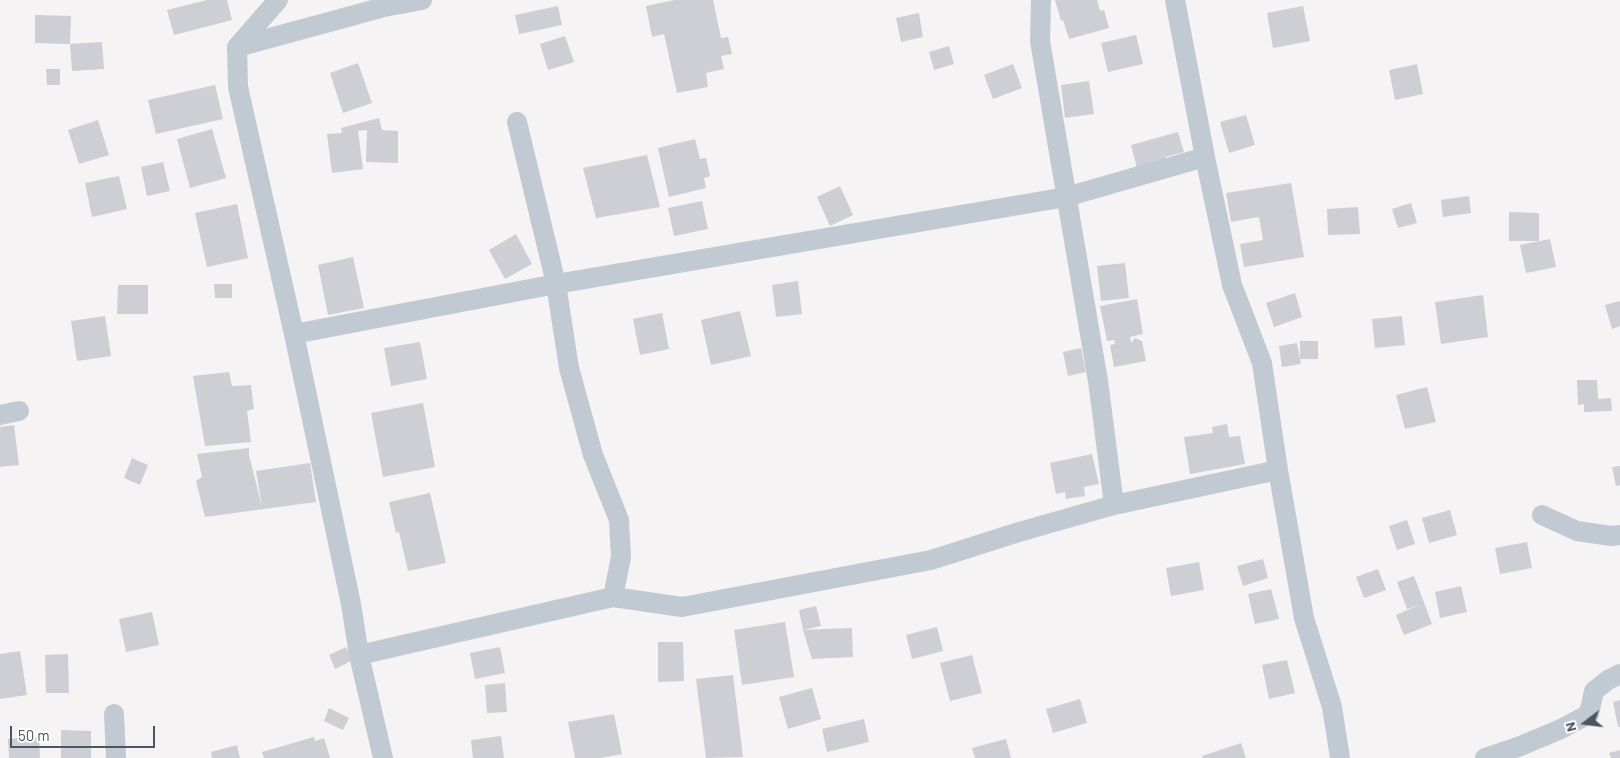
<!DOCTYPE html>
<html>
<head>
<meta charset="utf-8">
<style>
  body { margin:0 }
  #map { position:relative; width:1620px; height:758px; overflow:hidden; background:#f5f3f3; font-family:Barlow,sans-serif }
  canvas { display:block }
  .north { position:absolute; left:1560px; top:698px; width:50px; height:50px; -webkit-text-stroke:4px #fff; paint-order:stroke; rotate:255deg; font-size:14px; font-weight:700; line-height:20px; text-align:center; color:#4a5661 }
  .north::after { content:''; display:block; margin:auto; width:18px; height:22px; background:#4a5661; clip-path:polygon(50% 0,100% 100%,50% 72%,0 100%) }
  .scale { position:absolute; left:10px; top:726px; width:145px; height:22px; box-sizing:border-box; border:2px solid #4a5661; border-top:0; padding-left:6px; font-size:15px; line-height:18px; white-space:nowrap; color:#4a5661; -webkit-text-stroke:4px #fff; paint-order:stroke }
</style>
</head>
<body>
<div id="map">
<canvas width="1620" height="758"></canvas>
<div class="north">N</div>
<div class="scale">50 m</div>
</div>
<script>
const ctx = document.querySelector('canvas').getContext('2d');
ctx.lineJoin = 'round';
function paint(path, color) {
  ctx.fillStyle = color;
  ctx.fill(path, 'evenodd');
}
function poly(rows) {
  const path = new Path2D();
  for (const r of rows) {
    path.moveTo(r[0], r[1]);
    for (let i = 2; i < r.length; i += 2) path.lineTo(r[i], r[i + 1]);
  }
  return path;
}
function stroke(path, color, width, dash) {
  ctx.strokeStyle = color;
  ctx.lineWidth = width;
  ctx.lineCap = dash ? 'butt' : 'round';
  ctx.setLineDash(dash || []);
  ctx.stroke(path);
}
const building = poly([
  [207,0,227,0,232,20,174,35,167,10],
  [675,0,713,0,721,38,728,37,732,54,721,56,724,69,706,73,708,87,677,93,664,34,652,37,646,6],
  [1055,0,1097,0,1100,11,1104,10,1109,28,1069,39,1063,20,1061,21],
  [558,6,562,25,519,34,515,15],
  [1303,6,1310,41,1273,48,1267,13],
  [919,13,923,37,901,42,896,18],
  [35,15,71,16,70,44,35,43],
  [1136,35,1143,64,1108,72,1101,43],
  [565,36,574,62,548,70,540,44],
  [102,42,104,69,72,71,70,44],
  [949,46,954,64,934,70,929,52],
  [358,63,372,103,343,113,330,73],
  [1013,64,1022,88,993,99,984,75],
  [1417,64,1423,94,1395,100,1389,70],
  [46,69,60,69,60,85,47,85],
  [1089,81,1094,114,1065,118,1061,85],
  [215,85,223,119,156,134,148,100],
  [1246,115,1255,145,1229,153,1220,122],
  [379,118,382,130,398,131,398,163,366,162,367,130,358,131,363,169,332,173,327,134,342,133,341,128],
  [98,120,109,155,79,164,68,130],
  [212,129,226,178,190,188,177,139],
  [1178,132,1184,152,1165,157,1166,160,1137,168,1131,145],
  [695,139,700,159,706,158,710,176,704,178,706,188,669,197,658,148],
  [647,155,660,207,596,218,583,168],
  [163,162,170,191,147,196,141,167],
  [119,176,127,209,92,217,85,183],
  [1291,183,1304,257,1244,267,1240,244,1263,240,1259,217,1231,222,1226,193],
  [840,186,853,215,830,226,817,197],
  [1469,196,1471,213,1443,217,1441,200],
  [702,201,708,229,674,236,668,208],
  [1411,203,1417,223,1398,228,1392,209],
  [237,204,248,258,207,267,195,213],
  [1358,207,1360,234,1328,235,1327,209],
  [1509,212,1539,213,1539,241,1509,241],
  [516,234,532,264,505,279,489,250],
  [1550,239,1556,267,1526,273,1520,245],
  [353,257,364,308,328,315,318,265],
  [1125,263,1129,298,1101,301,1097,266],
  [798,281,802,314,776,317,772,285],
  [214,284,232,284,232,298,215,298],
  [118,285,148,285,148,314,117,314],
  [1295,293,1302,317,1274,327,1266,303],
  [1483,295,1488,337,1441,344,1435,302],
  [1137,299,1143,334,1130,337,1131,343,1135,338,1142,341,1146,361,1114,367,1110,345,1115,344,1114,340,1107,341,1100,306],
  [1620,301,1620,326,1612,329,1605,305],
  [740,311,751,356,711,365,701,320],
  [662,313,669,349,640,355,633,319],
  [105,316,111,356,77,361,71,321],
  [1402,316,1405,345,1375,348,1372,319],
  [1300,341,1318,341,1318,359,1300,359],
  [420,342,427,379,391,386,384,348],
  [1297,343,1301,364,1282,367,1279,346],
  [1081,348,1086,372,1068,376,1063,352],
  [229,372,232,386,251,385,254,409,247,411,251,442,205,446,193,376],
  [1577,380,1597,380,1598,399,1611,398,1612,411,1584,412,1584,404,1578,405],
  [1427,387,1436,422,1405,429,1396,395],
  [423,403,435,467,383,477,371,413],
  [1227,424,1229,437,1240,436,1245,464,1190,474,1184,437,1213,433,1212,427],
  [14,425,19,465,0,467,0,427],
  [249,448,249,455,262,507,256,471,310,463,316,502,205,517,196,481,202,477,197,454],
  [1092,454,1099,484,1084,487,1085,496,1066,499,1065,492,1056,494,1050,463],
  [132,458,148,465,140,485,124,478],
  [1620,466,1620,485,1616,486,1612,467],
  [430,493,446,563,408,571,399,532,396,533,389,502],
  [1450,510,1457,535,1429,543,1422,518],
  [1407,520,1415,544,1397,550,1389,526],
  [1527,542,1532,568,1500,574,1495,548],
  [1263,559,1268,578,1243,586,1237,566],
  [1199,562,1204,590,1171,596,1166,568],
  [1378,569,1386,590,1364,598,1356,577],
  [1414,576,1432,624,1404,635,1396,615,1419,605,1407,609,1397,582],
  [1461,586,1467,612,1440,618,1435,592],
  [1271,589,1279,619,1255,624,1248,594],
  [816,606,821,626,803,630,852,628,853,657,812,659,803,630,799,610],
  [152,612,159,645,126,652,119,619],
  [785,622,794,677,742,685,734,630],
  [937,627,943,651,912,659,906,635],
  [658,642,683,642,684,681,658,682],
  [346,647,353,660,335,669,329,655],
  [500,647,505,673,475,679,470,653],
  [20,651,27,695,0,699,0,654],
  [68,654,69,693,46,693,45,655],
  [972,655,982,693,950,701,940,663],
  [1287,660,1295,693,1269,699,1262,665],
  [733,675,743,757,706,758,696,679],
  [505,683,507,712,487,713,485,685],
  [812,688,821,719,788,729,779,697],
  [1080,699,1087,723,1053,733,1046,709],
  [1620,700,1620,727,1618,727,1613,702],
  [329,708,349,718,343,730,324,721],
  [614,714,622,754,601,758,575,758,568,722],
  [864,719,869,742,827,752,822,729],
  [61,730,91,731,91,758,61,758],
  [501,736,504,758,473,758,471,740],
  [39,737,40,758,9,758,8,739],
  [314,737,315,741,324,738,330,758,264,758,262,752],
  [1006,739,1011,758,975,758,972,748],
  [1241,743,1246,758,1203,758,1202,756],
  [237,745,240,758,212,758,211,752],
  [1620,750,1620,758,1611,758,1609,753]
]);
const minor = poly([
  [278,0,237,47,238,87,294,334,351,604,359,655,383,758],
  [1041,0,1040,41,1098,381,1114,505],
  [1175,0,1205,157],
  [237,47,384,7,422,0],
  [517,122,556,284,569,368,593,455,619,520,621,557,613,597],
  [294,334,556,284,1066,197,1205,157,1232,285,1262,363,1278,470,1114,505,1019,532,931,560,682,607,613,597,359,655],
  [0,415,19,411],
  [1278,470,1304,618,1332,707,1340,758],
  [1542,515,1577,531,1611,536,1620,535],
  [114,714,116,758],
  [1485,758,1518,747,1561,729,1589,714,1594,691,1608,680,1620,674]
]);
paint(building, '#cdcfd5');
stroke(minor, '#c1cad2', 20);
</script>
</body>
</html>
